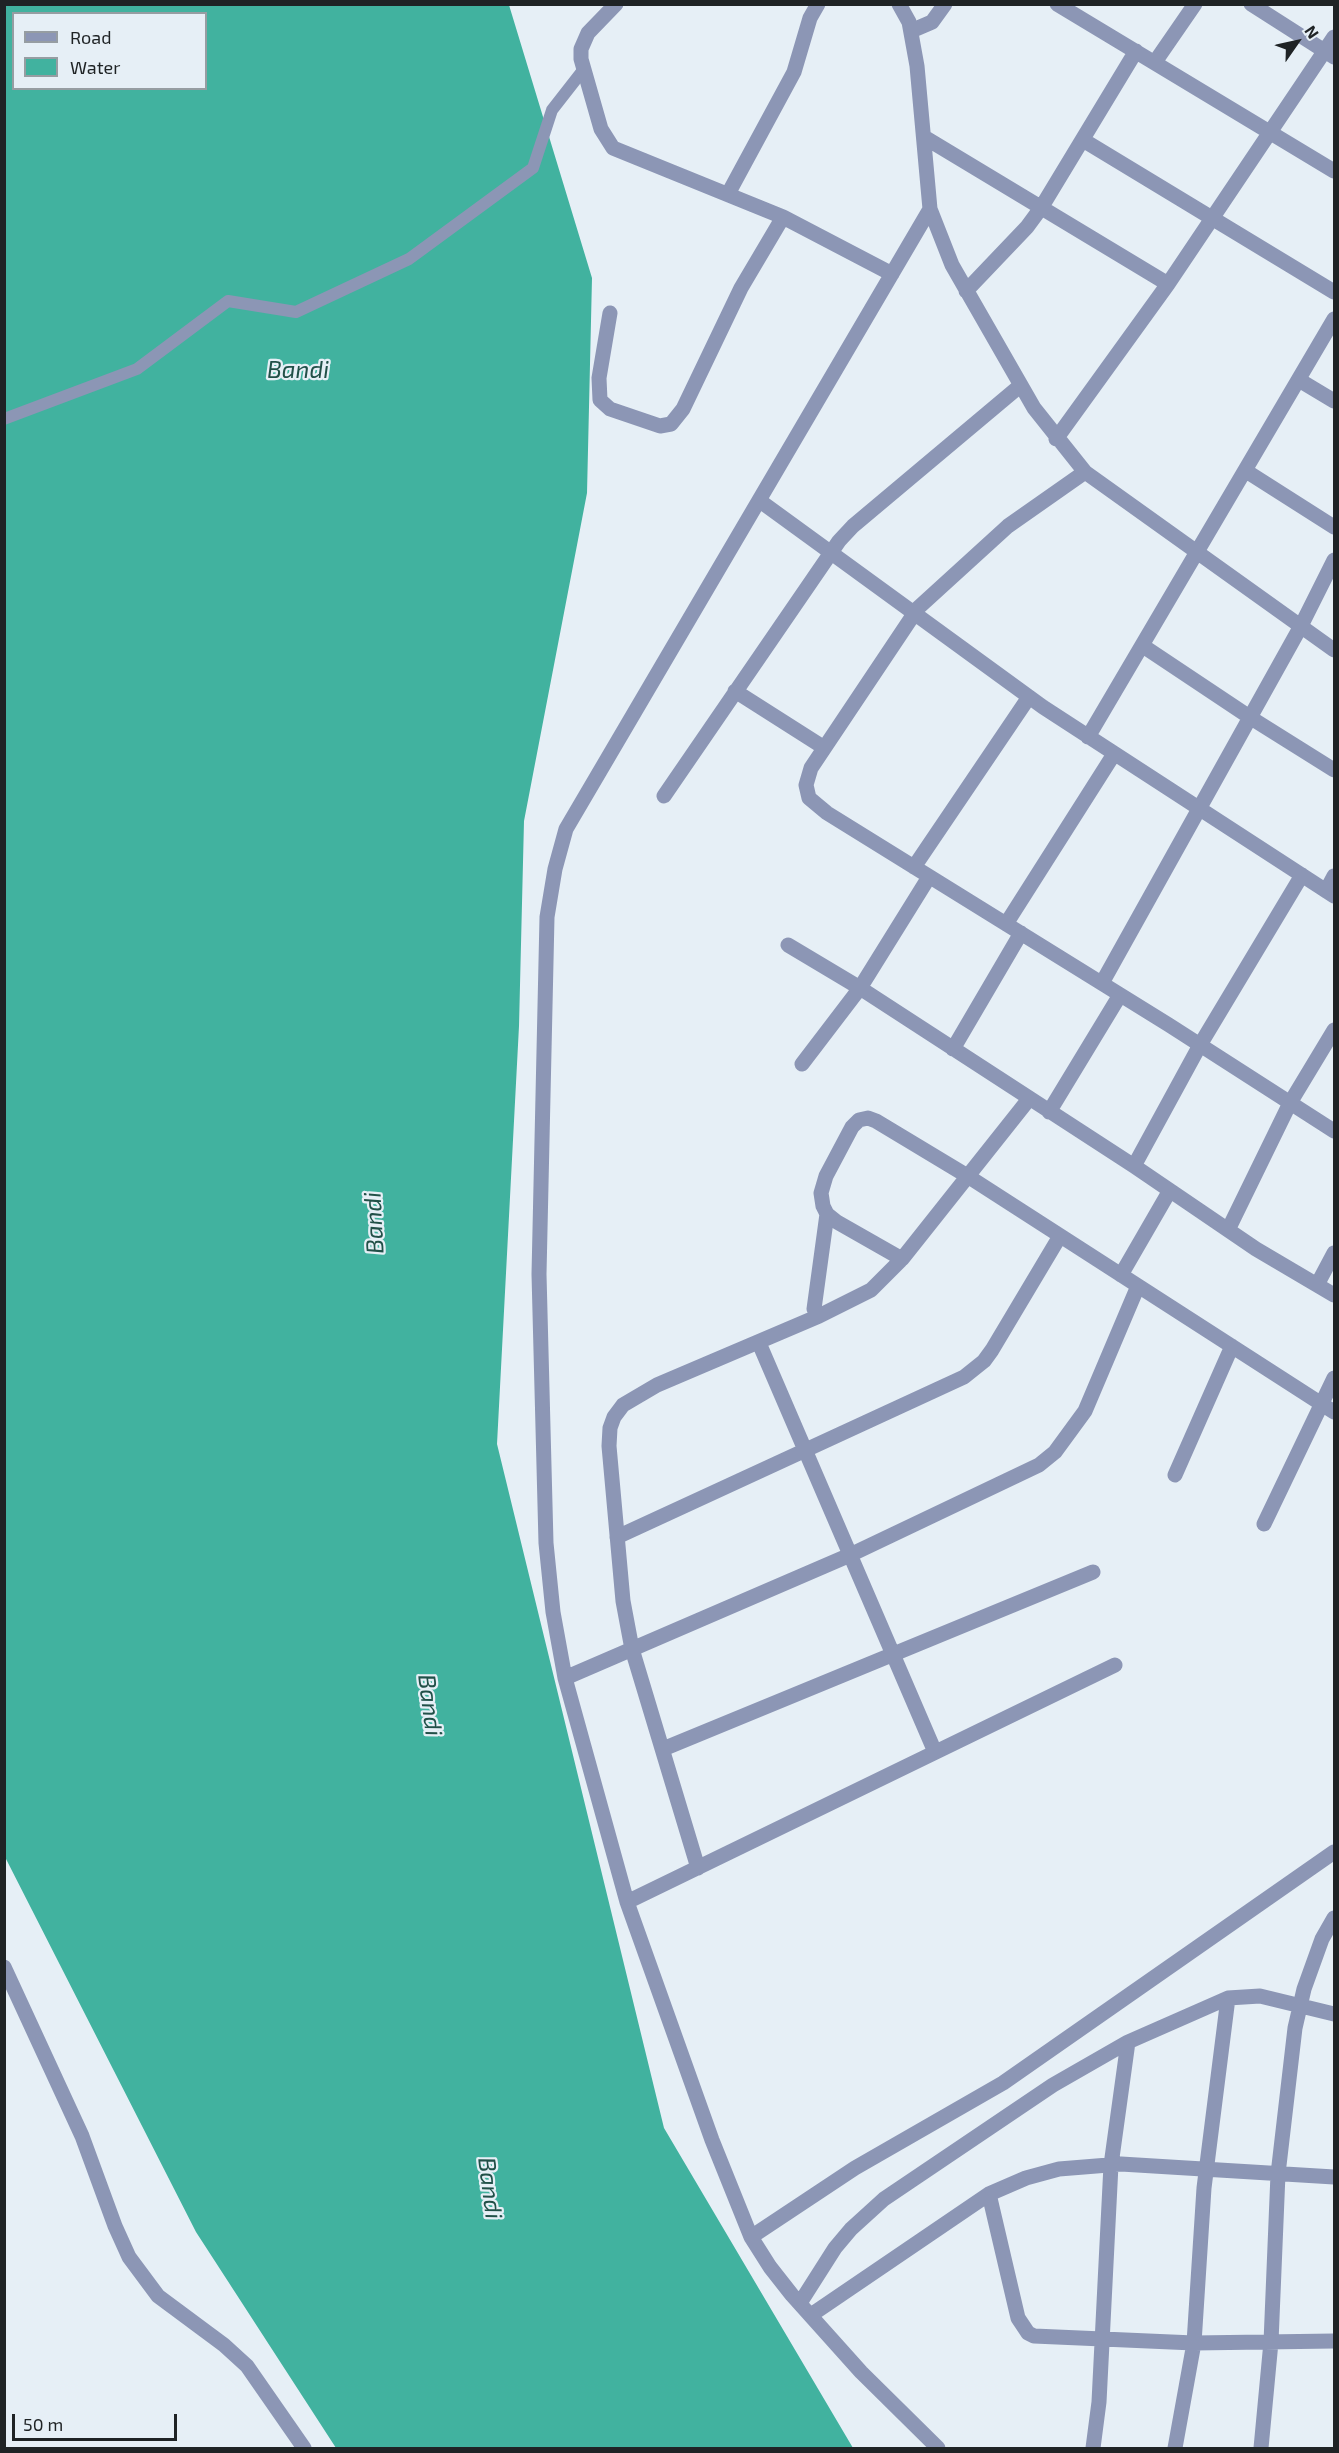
<!DOCTYPE html>
<html>
<head>
<meta charset="utf-8">
<style>
  body { margin:0 }
  #map { position:relative; width:1339px; height:2453px; overflow:hidden; background:#e6eff6; font-family:"Exo 2",sans-serif }
  canvas { display:block }
  .frame { position:absolute; inset:0; border:6px solid #1f2325; pointer-events:none }
  .legend { position:absolute; left:12px; top:12px; width:195px; height:78px; box-sizing:border-box; background:#e6eff6; border:2px solid #969da2; margin:0; padding:8px 10px; list-style:none; font-size:18px; color:#1f2325 }
  .legend li { display:flex; align-items:center; gap:12px; height:30px }
  .legend b { width:30px; border:2px solid #969da2 }
  .north { position:absolute; left:1267px; top:12px; width:60px; height:60px; -webkit-text-stroke:4px #e6eff6; paint-order:stroke; rotate:56deg; font-size:16px; font-weight:700; line-height:24px; text-align:center; color:#1f2325 }
  .north::after { content:''; display:block; margin:auto; width:21px; height:27px; background:#1f2325; clip-path:polygon(50% 0,100% 100%,50% 72%,0 100%) }
  .scale { position:absolute; left:12px; top:2414px; width:165px; height:27px; box-sizing:border-box; border:3px solid #1f2325; border-top:0; padding-left:8px; font-size:18px; line-height:21px; white-space:nowrap; color:#1f2325; -webkit-text-stroke:4px #e6eff6; paint-order:stroke }
</style>
</head>
<body>
<div id="map">
<canvas width="1339" height="2453"></canvas>
<div class="frame"></div>
<ul class="legend">
<li><b style="height:8px;background:#8c96b5"></b>Road</li>
<li><b style="height:16px;background:#41b29f"></b>Water</li>
</ul>
<div class="north">N</div>
<div class="scale">50 m</div>
</div>
<script>
const ctx = document.querySelector('canvas').getContext('2d');
ctx.lineJoin = 'round';
function paint(path, color) {
  ctx.fillStyle = color;
  ctx.fill(path, 'evenodd');
}
function poly(rows) {
  const path = new Path2D();
  for (const r of rows) {
    path.moveTo(r[0], r[1]);
    for (let i = 2; i < r.length; i += 2) path.lineTo(r[i], r[i + 1]);
  }
  return path;
}
function stroke(path, color, width, dash) {
  ctx.strokeStyle = color;
  ctx.lineWidth = width;
  ctx.lineCap = dash ? 'butt' : 'round';
  ctx.setLineDash(dash || []);
  ctx.stroke(path);
}
function drawText(font, color, halo, rows, align = 'center') {
  ctx.font = font + ' "Exo 2",sans-serif';
  ctx.lineWidth = 4.5;
  ctx.setLineDash([]);
  ctx.textBaseline = 'middle';
  ctx.strokeStyle = halo;
  ctx.fillStyle = color;
  for (const [text, x, y, turn = 0] of rows) {
    ctx.save();
    ctx.translate(x, y);
    ctx.rotate((+turn || 0) * Math.PI / 180);
    ctx.textAlign = isNaN(turn) ? turn : align;
    if (halo) ctx.strokeText(text, 0, 0);
    ctx.fillText(text, 0, 0);
    ctx.restore();
  }
}
const water = poly([
  [5,5,509,5,592,278,587,493,524,821,519,1026,497,1444,664,2128,853,2448,336,2448,196,2232,5,1857],
  [14,14,206,14,206,88,14,88]
]);
const service = poly([
  [4,419,137,369,228,301,296,312,409,259,533,168,552,110,584,69]
]);
const minor = poly([
  [616,4,588,33,581,49,581,59,601,129,613,148,783,217,892,274],
  [899,4,909,22,917,66,930,209,952,265,1034,408,1085,472,1334,650],
  [1057,4,1334,171],
  [1251,4,1334,57],
  [911,31,932,22,945,4],
  [1155,62,1195,4],
  [924,137,1168,284],
  [1083,140,1334,292],
  [728,194,794,72,810,18,818,4],
  [930,209,566,829,555,869,547,917,539,1274,546,1543,553,1612,565,1678,627,1902,712,2140,751,2237,770,2267,792,2295,861,2372,938,2448],
  [966,291,1027,227,1041,208,1136,51],
  [610,313,599,378,600,400,610,409,660,426,671,424,683,409,741,288,783,217],
  [1299,380,1334,401],
  [1056,439,1168,284,1334,37],
  [1246,471,1334,527],
  [1085,472,1008,526,918,608,811,768,806,785,809,798,827,813,1169,1025,1334,1131],
  [760,501,1043,707,1334,896],
  [1143,646,1251,718,1334,770],
  [735,691,823,747],
  [1088,737,1334,319],
  [664,796,839,541,853,526,1021,385],
  [914,867,1029,697],
  [1326,891,1334,876],
  [1006,924,1114,754],
  [788,945,860,988,1134,1166,1256,1249,1334,1295],
  [1102,983,1301,626,1334,560],
  [953,1049,1021,933],
  [802,1064,860,988,929,877],
  [1049,1112,1120,995],
  [1134,1166,1200,1045,1302,875],
  [1228,1230,1290,1103,1334,1030],
  [902,1259,837,1222,827,1214,823,1206,821,1193,826,1176,852,1127,859,1120,868,1118,876,1121,969,1177,1334,1412],
  [1121,1275,1169,1192],
  [1317,1285,1334,1253],
  [819,1316,814,1309,827,1214],
  [759,1343,935,1752],
  [1175,1475,1232,1346],
  [1264,1524,1334,1378],
  [617,1537,964,1377,984,1361,992,1350,1060,1236],
  [565,1678,850,1555,1039,1465,1055,1452,1085,1411,1138,1286],
  [663,1749,1093,1572],
  [698,1868,632,1649,623,1601,609,1446,610,1428,614,1417,623,1405,657,1385,819,1316,871,1290,902,1259,1029,1099],
  [627,1902,1115,1665],
  [4,1967,82,2136,115,2226,129,2257,158,2296,224,2345,247,2366,304,2448],
  [989,2194,1018,2318,1028,2333,1034,2336,1194,2343,1334,2341],
  [751,2237,855,2168,1003,2083,1334,1852],
  [800,2303,835,2248,851,2229,884,2199,1053,2085,1128,2042,1228,1998,1260,1996,1334,2014],
  [811,2315,989,2194,1026,2178,1059,2169,1121,2164,1334,2177],
  [1093,2448,1099,2402,1111,2165,1128,2042],
  [1175,2448,1194,2343,1204,2188,1228,1998],
  [1261,2448,1271,2342,1278,2174,1295,2028,1304,1989,1322,1939,1334,1918]
]);
const waterNames = [
  ["Bandi",298,370],
  ["Bandi",374,1223,-93],
  ["Bandi",430,1705,83],
  ["Bandi",490,2188,83]
];
paint(water, '#41b29f');
stroke(service, '#8c96b5', 12);
stroke(minor, '#8c96b5', 15);
drawText('italic 24px', '#215048', '#e6eff6', waterNames);
</script>
</body>
</html>
